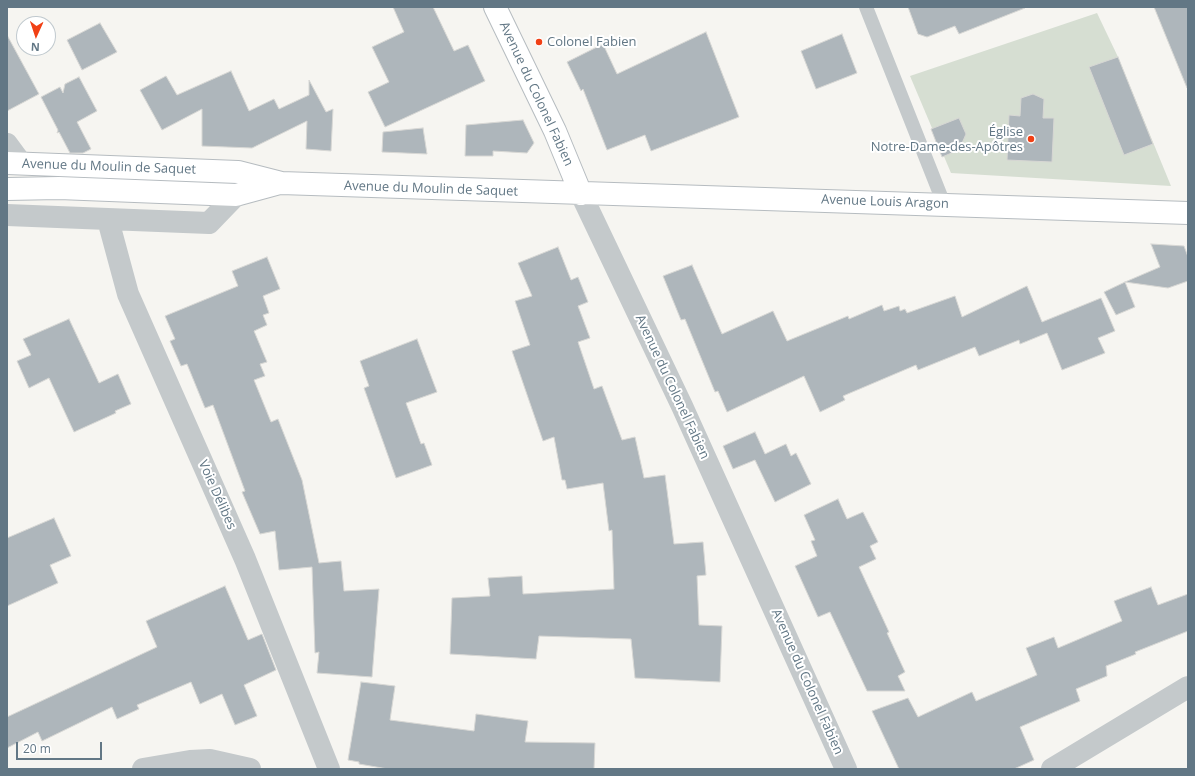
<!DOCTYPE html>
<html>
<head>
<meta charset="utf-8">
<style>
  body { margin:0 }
  #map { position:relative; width:1195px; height:776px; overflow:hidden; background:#f6f5f1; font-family:"Open Sans",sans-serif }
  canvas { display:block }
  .frame { position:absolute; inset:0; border:8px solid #627785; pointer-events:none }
  .north { position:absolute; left:16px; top:16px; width:40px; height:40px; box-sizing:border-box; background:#fff; border:1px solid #c0c9ce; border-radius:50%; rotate:183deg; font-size:11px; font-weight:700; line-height:16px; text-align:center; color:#627785 }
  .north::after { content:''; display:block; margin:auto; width:14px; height:18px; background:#f14015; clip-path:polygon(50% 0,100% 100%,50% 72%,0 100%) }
  .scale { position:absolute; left:16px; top:742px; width:86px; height:18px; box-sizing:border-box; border:2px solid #627785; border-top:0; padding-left:5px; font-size:12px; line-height:14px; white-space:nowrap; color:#627785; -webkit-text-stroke:3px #fff; paint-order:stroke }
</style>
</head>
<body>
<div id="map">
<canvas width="1195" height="776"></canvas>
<div class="frame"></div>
<div class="north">N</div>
<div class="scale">20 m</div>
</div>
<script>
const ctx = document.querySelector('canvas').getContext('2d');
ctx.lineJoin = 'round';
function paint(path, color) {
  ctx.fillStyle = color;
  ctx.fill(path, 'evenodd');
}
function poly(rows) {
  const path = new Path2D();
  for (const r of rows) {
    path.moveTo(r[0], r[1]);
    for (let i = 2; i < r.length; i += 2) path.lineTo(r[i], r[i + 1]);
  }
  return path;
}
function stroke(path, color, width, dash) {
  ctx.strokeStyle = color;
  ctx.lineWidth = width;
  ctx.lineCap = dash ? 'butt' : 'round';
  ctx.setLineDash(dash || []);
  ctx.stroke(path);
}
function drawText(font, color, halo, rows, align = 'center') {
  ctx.font = font + ' "Open Sans",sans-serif';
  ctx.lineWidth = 4;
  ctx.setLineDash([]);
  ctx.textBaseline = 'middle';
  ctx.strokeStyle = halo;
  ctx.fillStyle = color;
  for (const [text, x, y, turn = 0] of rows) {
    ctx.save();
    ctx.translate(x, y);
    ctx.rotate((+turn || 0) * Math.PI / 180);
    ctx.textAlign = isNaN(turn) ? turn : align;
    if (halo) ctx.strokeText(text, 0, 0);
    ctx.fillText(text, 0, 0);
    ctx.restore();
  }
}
const green = poly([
  [1097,13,1118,57,1171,186,951,173,910,76]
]);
const building = poly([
  [393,7,433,7,454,51,468,45,485,81,385,127,368,92,389,82,372,47,404,32,393,7],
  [908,7,1025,7,1025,8,959,34,955,26,927,37,918,34,908,7],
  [1154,7,1188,7,1188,88,1187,88,1154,7],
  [100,23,117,52,82,70,67,40,100,23],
  [706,32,739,117,651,151,645,135,607,150,583,89,581,91,567,62,603,44,617,74,706,32],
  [842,34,857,73,816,89,801,51,842,34],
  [7,35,39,94,7,111,7,35],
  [1118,57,1153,144,1124,155,1089,67,1118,57],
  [231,71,249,111,274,99,279,109,309,95,309,80,326,112,333,109,331,151,306,149,307,121,252,148,202,146,202,109,162,130,140,90,166,76,177,95,231,71],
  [79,77,97,111,77,122,91,149,83,153,70,153,59,132,57,133,58,130,41,97,60,87,63,93,65,84,79,77],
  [1033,94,1044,99,1043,118,1054,118,1052,162,1007,160,1009,115,1020,116,1021,98,1033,94],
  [959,118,966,134,959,150,942,157,931,129,959,118],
  [523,120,534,143,527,153,493,151,493,156,465,156,466,125,523,120],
  [423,128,427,154,382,152,383,132,423,128],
  [1151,244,1184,246,1188,257,1188,281,1168,288,1125,282,1160,267,1151,244],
  [558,247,571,280,578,277,588,302,578,306,590,338,578,342,594,389,602,386,622,440,635,437,644,478,665,475,674,544,703,542,706,575,697,576,699,625,722,626,720,682,635,678,631,639,539,636,536,659,450,654,452,598,490,596,488,578,522,576,523,594,614,589,612,530,609,531,603,483,567,489,565,480,562,480,554,437,543,441,512,351,530,345,515,301,532,296,518,263,558,247],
  [267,257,280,289,263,296,269,313,263,315,267,325,254,331,267,362,260,364,265,376,254,380,271,422,278,419,302,480,319,563,341,561,344,591,379,589,372,677,317,673,319,652,315,653,312,567,279,570,275,531,260,534,242,492,245,491,213,405,205,408,187,364,181,366,170,341,175,339,165,316,238,286,232,271,267,257],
  [692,265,722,334,773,311,787,341,848,316,849,319,882,305,884,311,899,306,900,311,905,309,907,313,955,296,962,317,1027,286,1042,322,1101,298,1115,331,1098,338,1105,353,1062,370,1047,333,1020,344,1019,340,979,356,975,347,918,370,916,365,843,396,845,400,820,412,804,376,727,412,718,391,715,392,685,319,681,320,663,276,692,265],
  [1125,282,1135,307,1116,315,1104,292,1125,282],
  [69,319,99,383,118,374,131,404,115,411,116,413,74,432,49,378,29,388,17,361,31,355,23,339,69,319],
  [417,339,437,392,406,403,421,444,424,443,432,465,396,478,364,388,369,386,360,361,417,339],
  [755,432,765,454,786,444,791,456,796,453,811,484,775,502,755,460,733,469,723,446,755,432],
  [838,499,847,519,863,512,878,542,870,546,876,559,859,567,889,632,887,633,905,672,898,676,905,691,867,691,830,612,818,617,795,566,817,556,811,541,815,540,804,515,838,499],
  [54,518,71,556,50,565,58,583,7,606,7,538,54,518],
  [225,586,248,640,262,634,276,670,244,685,257,716,235,725,222,694,200,704,191,682,137,705,139,709,117,719,112,707,42,741,38,732,7,748,7,717,157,647,146,621,225,586],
  [1151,587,1158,605,1188,594,1188,631,1135,652,1136,654,1106,666,1107,676,1076,689,1080,701,1020,727,1034,760,1014,769,899,769,872,711,908,698,918,717,972,692,976,701,1037,675,1026,648,1054,637,1058,648,1122,621,1114,601,1151,587],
  [361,682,395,686,390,720,474,731,476,714,528,721,525,742,595,743,594,769,388,769,359,764,359,762,348,760,361,682]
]);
const lane = poly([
  [866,7,944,204]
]);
const street = poly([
  [7,144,21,163],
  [581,194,682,406,846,769],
  [7,215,209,223,236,195],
  [108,220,128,294,245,559,329,769],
  [143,769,190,761,210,760,250,769],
  [1052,769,1188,687]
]);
const secondary = poly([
  [495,7,555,131,581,194],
  [7,163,238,172,281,183,1188,213],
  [7,189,59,188,236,195,280,183]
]);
const markers = [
  [539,42,4,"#f14015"],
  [1031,139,4,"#f14015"]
];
const poiNames = [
  ["Colonel Fabien",547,42],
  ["Église",1023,132,"right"],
  ["Notre-Dame-des-Apôtres",1023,147,"right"]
];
const streetNames = [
  ["Avenue du Colonel Fabien",536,94,65],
  ["Avenue du Moulin de Saquet",109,167,2],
  ["Avenue du Moulin de Saquet",431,189,2],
  ["Avenue Louis Aragon",885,202,2],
  ["Avenue du Colonel Fabien",672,387,65],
  ["Voie Délibes",217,495,66],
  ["Avenue du Colonel Fabien",807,682,66]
];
paint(green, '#d6ded2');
paint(building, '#aeb6bb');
stroke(building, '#d7d7d4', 1);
stroke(secondary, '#b6bcc0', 24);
stroke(lane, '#c4c9cb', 14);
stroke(street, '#c4c9cb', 22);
stroke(secondary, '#fff', 22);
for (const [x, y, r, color] of markers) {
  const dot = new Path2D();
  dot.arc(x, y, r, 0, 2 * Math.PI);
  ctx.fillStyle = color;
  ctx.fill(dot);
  stroke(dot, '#fff', 1.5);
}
drawText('13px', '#627785', '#fff', poiNames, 'left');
drawText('13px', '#627785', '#fff', streetNames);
</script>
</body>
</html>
